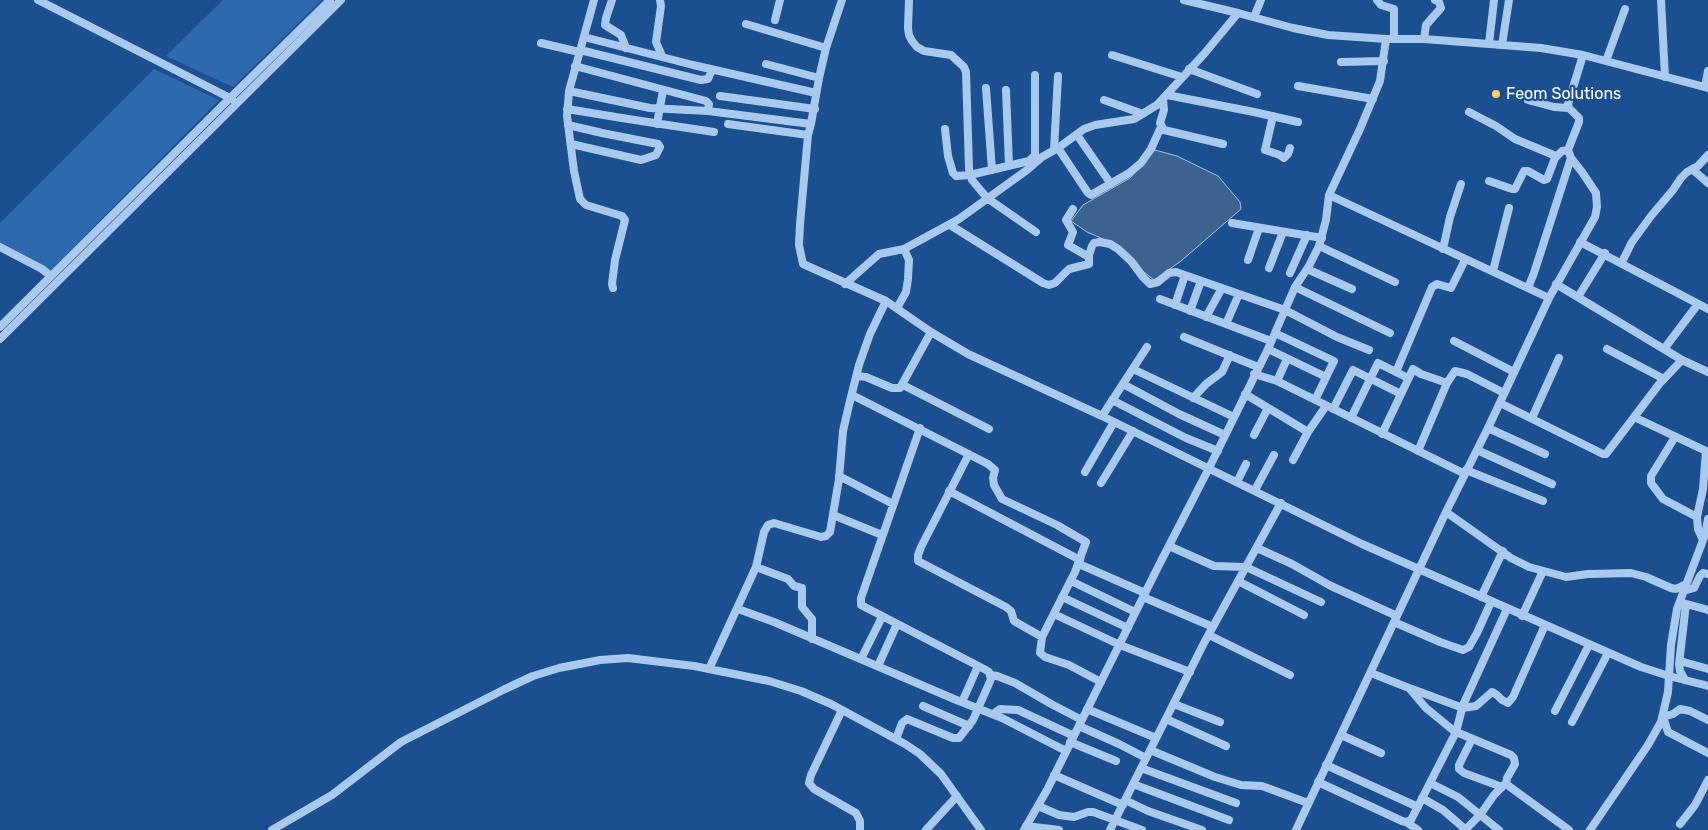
<!DOCTYPE html>
<html>
<head>
<meta charset="utf-8">
<style>
  body { margin:0 }
  canvas { display:block; background:#1b4f8f }
</style>
</head>
<body>
<canvas width="1708" height="830"></canvas>
<script>
const ctx = document.querySelector('canvas').getContext('2d');
ctx.lineJoin = 'round';
function paint(path, color) {
  ctx.fillStyle = color;
  ctx.fill(path, 'evenodd');
}
function poly(rows) {
  const path = new Path2D();
  for (const r of rows) {
    path.moveTo(r[0], r[1]);
    for (let i = 2; i < r.length; i += 2) path.lineTo(r[i], r[i + 1]);
  }
  return path;
}
function stroke(path, color, width, dash) {
  ctx.strokeStyle = color;
  ctx.lineWidth = width;
  ctx.lineCap = dash ? 'butt' : 'round';
  ctx.setLineDash(dash || []);
  ctx.stroke(path);
}
function drawText(font, color, halo, rows, align = 'center') {
  ctx.font = font + ' Rubik,sans-serif';
  ctx.lineWidth = 4.5;
  ctx.setLineDash([]);
  ctx.textBaseline = 'middle';
  ctx.strokeStyle = halo;
  ctx.fillStyle = color;
  for (const [text, x, y, turn = 0] of rows) {
    ctx.save();
    ctx.translate(x, y);
    ctx.rotate((+turn || 0) * Math.PI / 180);
    ctx.textAlign = isNaN(turn) ? turn : align;
    if (halo) ctx.strokeText(text, 0, 0);
    ctx.fillText(text, 0, 0);
    ctx.restore();
  }
}
const green = poly([
  [223,0,322,0,233,87,166,56],
  [154,69,219,100,51,270,0,244,0,223]
]);
const water = poly([
  [1155,150,1177,156,1218,176,1240,202,1241,209,1181,261,1154,280,1101,238,1087,232,1071,221,1083,205,1130,178,1155,150]
]);
const minor = poly([
  [38,0,232,99],
  [594,0,569,91,567,116,574,171,580,199,586,205,622,216,625,220,615,260,612,284,613,288],
  [612,0,606,18,605,25,621,35,626,48],
  [660,0,661,6,656,42,662,56],
  [842,0,826,48,819,78,811,124,808,135,800,224,799,245,803,264,886,301,931,332,968,354,1102,416,1362,544,1641,667,1669,676,1708,686],
  [909,0,908,28,909,35,912,41,917,47,924,51,951,55,964,67,966,72,969,169,972,180,987,198,1036,232],
  [1184,0,1238,13,1293,28,1328,35,1386,39,1424,39,1541,48,1583,55,1708,88],
  [1377,0,1381,5,1394,9,1394,39],
  [1661,0,1665,77],
  [1254,17,1261,0],
  [775,20,780,0],
  [746,24,826,48],
  [584,37,693,65,816,93],
  [1424,39,1426,25,1441,8,1439,2,1435,0],
  [541,43,579,52],
  [1489,44,1494,0],
  [1502,45,1509,0],
  [580,50,701,80,708,79,712,70],
  [1112,55,1182,77],
  [1606,61,1625,9],
  [1341,62,1384,61],
  [766,64,819,78],
  [575,66,706,101,709,104,708,111],
  [1189,69,1257,94],
  [1298,86,1373,99],
  [1705,87,1708,71],
  [986,88,992,170],
  [1006,90,1009,165],
  [569,91,650,108,708,111,811,124],
  [1167,95,1254,112,1298,122],
  [720,96,815,109],
  [1104,100,1143,114],
  [1163,100,1164,110,1160,123,1164,130,1223,144],
  [1528,100,1554,107,1569,108],
  [567,109,628,119,714,132],
  [1469,112,1496,126,1515,139,1556,156],
  [1273,116,1265,150,1280,155,1284,158,1288,154,1290,148],
  [657,124,663,90],
  [728,124,808,135],
  [568,125,602,133,658,144,660,147,656,155,641,160,571,144],
  [945,129,948,156,953,173,956,176,970,175,1029,161,1035,155,1035,75],
  [1077,135,1111,184],
  [1058,148,1088,193,1091,195,1129,173,1141,163,1151,149,1161,127],
  [1054,150,1058,76],
  [1692,169,1708,183],
  [1489,181,1512,189,1515,189,1524,171,1528,171,1544,180,1547,179,1555,158,1562,151,1568,150],
  [1329,195,1549,298],
  [1073,209,1066,220,1073,232,1068,245,1089,257],
  [1232,223,1322,238],
  [950,225,1043,283,1049,285,1055,283,1069,269,1089,264,1089,255,1092,246,1094,243,1100,242,1110,244,1118,249,1131,261,1143,277,1150,284,1158,282,1169,273,1176,272,1285,310,1337,337,1369,350],
  [1580,242,1708,309],
  [1319,246,1395,282],
  [0,247,42,269,51,276],
  [1443,249,1450,217,1461,184],
  [1248,260,1259,228],
  [1622,262,1632,242,1651,216,1673,190,1681,178,1687,172,1698,166,1708,155],
  [1269,268,1283,232],
  [1307,269,1352,289],
  [1493,271,1509,208],
  [1290,273,1307,235],
  [845,284,879,254,904,249,959,219,1027,170,1042,157,1058,148,1084,129,1095,125,1134,119,1157,105,1204,54,1238,13],
  [1556,284,1682,360,1708,372],
  [1295,287,1390,333],
  [1528,288,1534,273,1571,158],
  [1578,297,1605,253],
  [1160,299,1271,341],
  [1175,305,1185,275],
  [897,308,906,292,908,279,909,260,904,249],
  [1190,311,1201,281],
  [1206,317,1222,288],
  [1226,324,1239,294],
  [0,327,230,98,330,0],
  [1275,333,1334,361,1315,400],
  [1184,337,1258,367],
  [0,339,341,0],
  [1454,341,1514,372],
  [1268,349,1326,377],
  [1607,349,1664,379],
  [1664,349,1698,304],
  [1133,369,1234,417],
  [1396,372,1432,287,1437,284,1451,288,1465,260],
  [1254,374,1277,381,1465,474],
  [857,376,866,377,892,388,900,388,931,332],
  [1277,381,1287,359],
  [1123,384,1179,414,1225,435],
  [903,385,989,429],
  [1245,394,1308,432],
  [852,395,988,464,995,470,993,478,994,485,1002,499,1057,525,1086,542,1075,572,1042,637,1040,653,1045,657,1069,665,1101,682],
  [1193,398,1206,384,1222,372,1230,355],
  [1112,400,1186,438,1218,451],
  [1500,403,1603,454,1606,454,1660,383,1682,360],
  [1333,409,1353,370,1401,394],
  [1102,416,1147,347],
  [1634,417,1708,452],
  [1351,418,1378,363,1408,378],
  [1532,418,1559,358],
  [1488,428,1545,454],
  [1382,434,1413,369,1421,374,1447,383],
  [1254,435,1268,408],
  [1675,437,1651,476,1651,483,1663,499,1697,517],
  [1477,450,1552,484],
  [1418,451,1447,383,1455,371,1467,374,1504,393],
  [969,454,921,547,918,555,918,561,1006,607,1011,611,1014,621,1042,637],
  [1293,460,1308,432,1326,406],
  [1466,470,1543,501],
  [1085,472,1114,422],
  [839,476,893,504],
  [1237,482,1246,464],
  [1101,483,1133,431],
  [1255,490,1274,455],
  [949,491,1080,560],
  [1446,512,1511,558,1529,567,1566,577,1588,574,1631,573,1646,577,1671,588,1676,589,1686,584],
  [833,515,882,535],
  [1703,540,1698,529,1697,517,1703,489,1706,451],
  [1169,546,1214,566,1246,567,1321,602],
  [1257,548,1292,564,1331,586,1397,616],
  [1079,564,1145,593],
  [756,567,788,579,794,586,802,588,802,607,812,619,812,639],
  [1071,581,1135,612],
  [1238,581,1304,615],
  [1683,591,1694,588,1700,576,1703,573,1708,574],
  [1062,597,1128,628],
  [1143,597,1213,627],
  [1481,597,1503,551],
  [1683,603,1708,610],
  [738,609,774,622,954,699,1002,718,1066,751],
  [1054,614,1120,645,1190,672],
  [1522,616,1543,571],
  [1394,622,1440,642,1463,650,1469,647,1477,633,1491,602],
  [1209,635,1290,675],
  [861,659,882,617],
  [1680,661,1708,669],
  [878,666,897,624],
  [709,669,756,567,764,532,768,525,774,523,821,537,826,536,830,532,839,479,843,431,849,405,859,365,870,334,886,301],
  [1371,673,1409,688,1426,708,1454,731,1511,755,1514,758,1515,764,1507,778,1506,784,1569,830],
  [991,675,997,676,1015,683,1053,705,1082,720],
  [1685,680,1680,671,1679,664,1686,604],
  [1412,689,1463,708,1476,706,1492,692,1497,695,1502,700,1508,703,1513,697,1545,625],
  [962,702,978,666],
  [1174,704,1220,722],
  [923,706,969,726],
  [1087,709,1156,738],
  [842,710,811,775,809,783,814,789,856,813,860,821,860,830],
  [1555,711,1589,645],
  [993,714,1000,709,1018,710,1074,736],
  [1166,719,1226,746],
  [1708,720,1690,711,1680,709,1673,714,1663,717,1668,732,1708,753],
  [1572,722,1608,653],
  [1079,726,1119,744,1146,758],
  [1341,735,1381,753],
  [896,739,902,723,907,719,953,738,959,738,973,720,991,679,989,672,986,670,861,605,861,598,920,428],
  [1472,739,1459,765,1459,769,1464,773,1502,787],
  [1070,742,1116,761],
  [1150,750,1215,777,1241,785,1262,786,1308,803],
  [1326,765,1418,807],
  [1141,768,1236,803],
  [1054,775,1123,805],
  [1318,782,1402,821,1406,822,1411,820,1456,732,1463,705,1507,609],
  [1430,783,1458,797,1499,830],
  [1133,784,1229,820],
  [1422,798,1443,810,1465,829],
  [1125,800,1148,811,1202,830],
  [1038,806,1059,815,1074,817,1088,812,1093,812,1142,830],
  [1406,822,1418,830],
  [1680,824,1695,805,1708,780],
  [1026,826,1059,830],
  [272,830,332,795,401,742,505,689,533,676,559,668,600,660,628,658,694,666,769,681,801,691,831,704,905,744,920,754,941,774,981,830],
  [926,830,957,796],
  [1024,830,1047,790,1158,567,1209,468,1268,349,1295,287,1309,266,1319,246,1326,220,1329,195,1360,129,1380,81,1386,39],
  [1110,830,1204,643,1281,503],
  [1296,830,1446,512,1488,428,1549,298,1595,217,1597,207,1596,193,1582,172,1571,158,1568,150,1579,122,1579,118,1569,108,1568,104,1583,55],
  [1465,830,1480,815,1494,795,1504,785],
  [1590,830,1648,745,1661,722,1668,692,1671,645,1677,609,1705,535,1708,519]
]);
const markers = [
  [1496,94,5,"#ffd166"]
];
const poiNames = [
  ["Feom Solutions",1506,94]
];
paint(green, '#2e69ad');
paint(water, '#3c6290');
stroke(water, '#9cc4f0', 1);
stroke(minor, '#a9c9ee', 8);
for (const [x, y, r, color] of markers) {
  const dot = new Path2D();
  dot.arc(x, y, r, 0, 2 * Math.PI);
  ctx.fillStyle = color;
  ctx.fill(dot);
  stroke(dot, '#1b4f8f', 2);
}
drawText('16px', '#fff', '#1b4f8f', poiNames, 'left');
</script>
</body>
</html>
